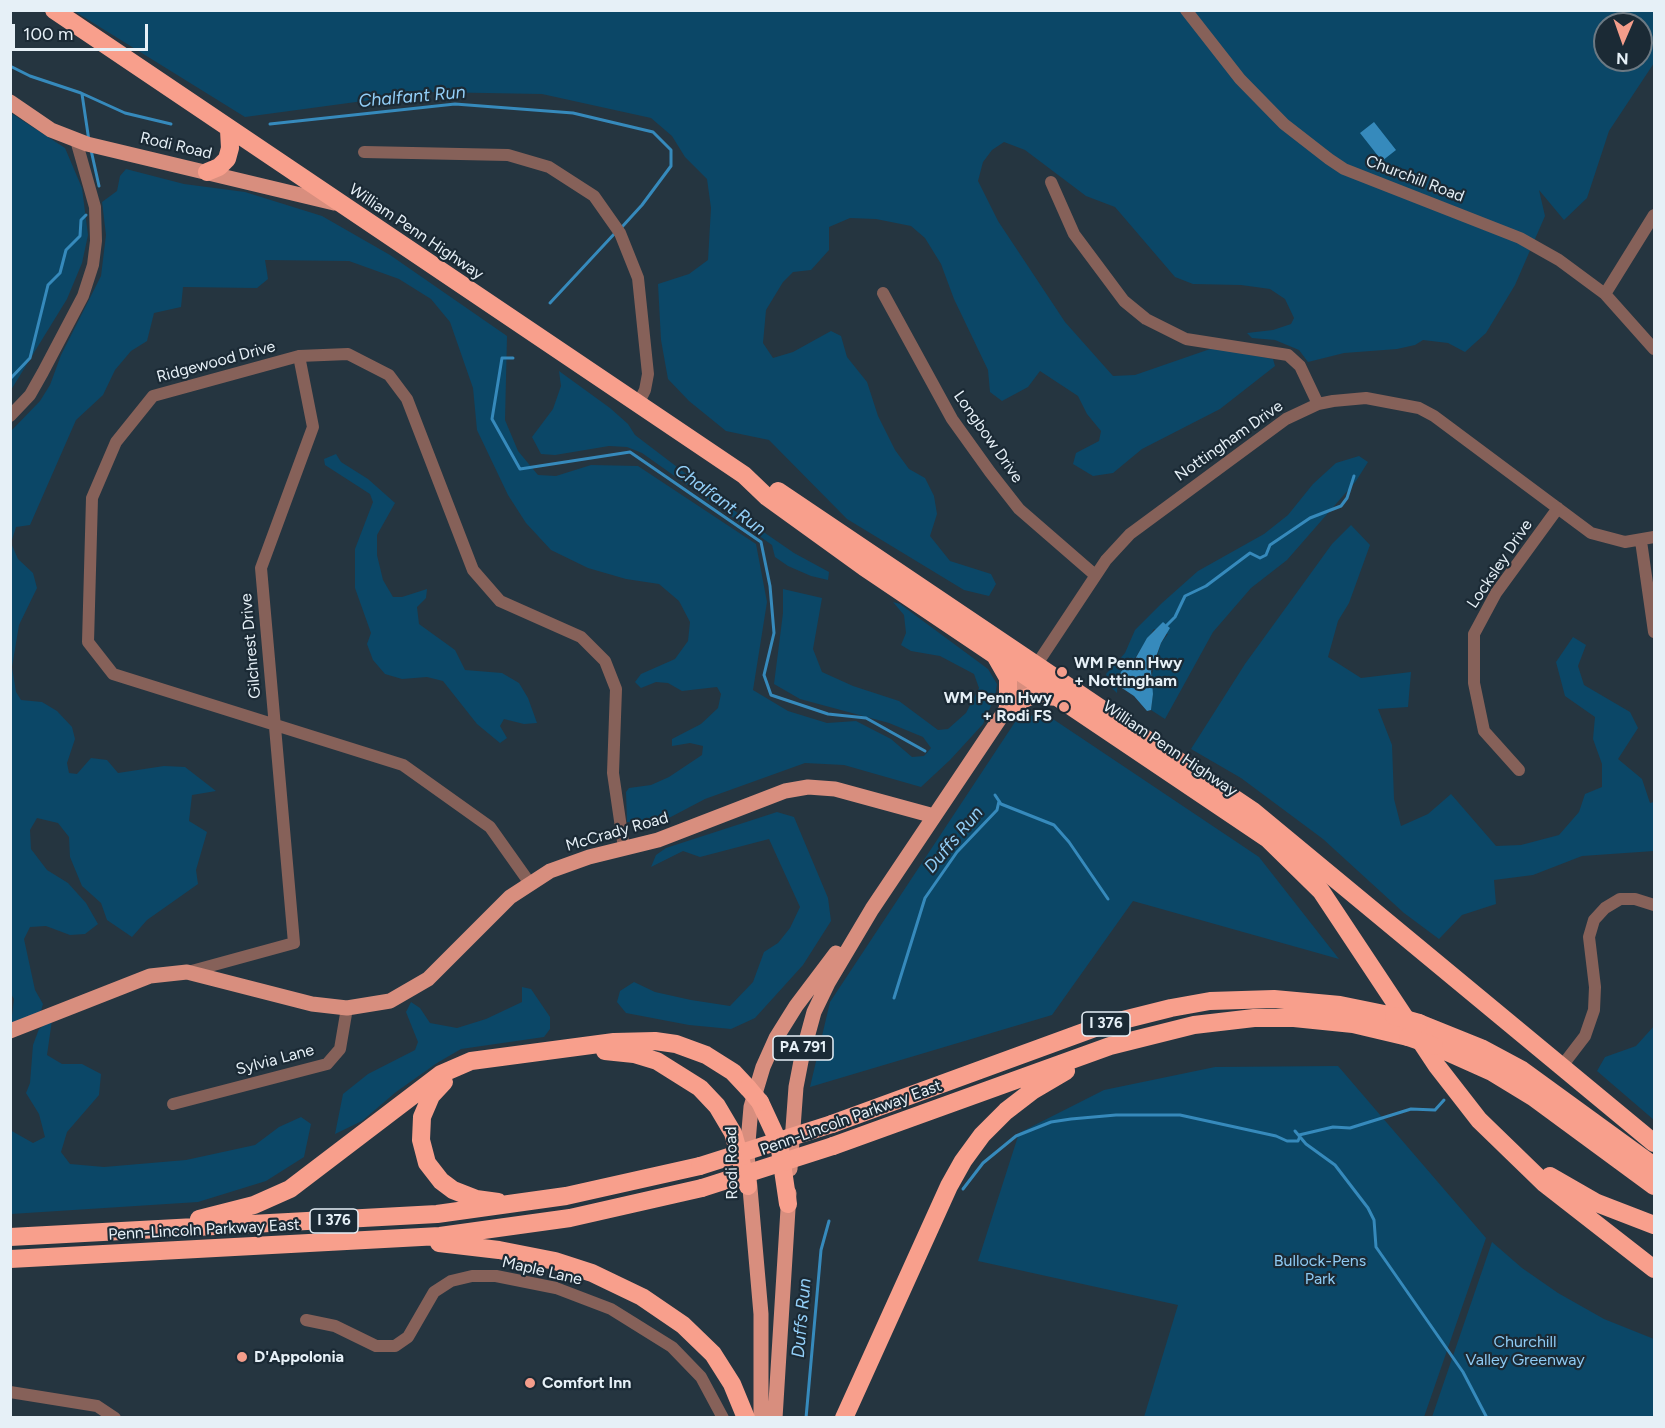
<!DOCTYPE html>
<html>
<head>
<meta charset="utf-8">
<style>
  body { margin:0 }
  #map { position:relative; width:1665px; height:1428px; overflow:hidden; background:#253540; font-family:Figtree,sans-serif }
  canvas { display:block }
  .frame { position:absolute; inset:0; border:12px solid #e6f0f7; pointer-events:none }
  .north { position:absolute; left:1593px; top:12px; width:60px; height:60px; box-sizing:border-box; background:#1b2a35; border:2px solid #6c7983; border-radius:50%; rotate:182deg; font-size:16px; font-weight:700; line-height:24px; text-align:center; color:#e6f0f7 }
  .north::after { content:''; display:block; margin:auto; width:21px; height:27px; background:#f49d8b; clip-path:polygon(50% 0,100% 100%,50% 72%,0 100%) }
  .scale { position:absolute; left:12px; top:24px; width:136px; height:27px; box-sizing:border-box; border:3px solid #e6f0f7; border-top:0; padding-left:8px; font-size:18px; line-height:21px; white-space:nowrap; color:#e6f0f7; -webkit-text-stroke:4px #1b2a35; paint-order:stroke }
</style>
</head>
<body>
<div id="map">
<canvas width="1665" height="1428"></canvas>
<div class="frame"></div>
<div class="north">N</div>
<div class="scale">100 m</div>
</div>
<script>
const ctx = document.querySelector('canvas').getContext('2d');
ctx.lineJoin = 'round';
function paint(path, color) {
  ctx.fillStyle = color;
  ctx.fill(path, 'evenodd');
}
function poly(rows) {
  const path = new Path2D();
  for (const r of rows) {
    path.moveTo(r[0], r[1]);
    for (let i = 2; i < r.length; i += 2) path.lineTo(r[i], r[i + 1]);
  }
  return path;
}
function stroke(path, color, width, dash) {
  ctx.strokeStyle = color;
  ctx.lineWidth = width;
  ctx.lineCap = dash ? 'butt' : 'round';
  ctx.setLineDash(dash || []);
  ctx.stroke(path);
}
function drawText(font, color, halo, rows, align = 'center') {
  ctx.font = font + ' Figtree,sans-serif';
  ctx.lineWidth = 4.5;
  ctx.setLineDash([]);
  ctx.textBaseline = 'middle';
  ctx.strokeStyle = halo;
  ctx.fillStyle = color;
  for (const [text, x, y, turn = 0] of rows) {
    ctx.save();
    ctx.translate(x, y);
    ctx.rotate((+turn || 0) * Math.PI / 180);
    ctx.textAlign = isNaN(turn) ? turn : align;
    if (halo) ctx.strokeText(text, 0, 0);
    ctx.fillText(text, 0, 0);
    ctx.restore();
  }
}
const green = poly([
  [1654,10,1654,63,1609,131,1587,198,1564,220,1539,190,1545,216,1515,285,1486,333,1465,352,1448,343,1423,340,1415,345,1397,349,1344,353,1308,362,1299,350,1275,340,1252,338,1247,333,1273,330,1291,324,1294,318,1285,299,1270,289,1241,285,1193,284,1175,277,1115,207,1086,196,1025,150,1004,142,992,150,983,162,978,181,998,221,1065,322,1113,376,1135,375,1213,348,1273,359,1275,366,1220,409,1142,449,1113,473,1093,476,1073,464,1076,453,1099,441,1101,431,1087,414,1078,396,1040,371,1028,387,1002,401,990,392,988,370,954,299,941,264,925,238,911,226,876,219,850,218,829,227,829,250,811,270,793,272,783,282,766,310,763,343,773,358,793,352,831,331,841,336,847,357,867,382,878,416,895,450,909,469,925,478,934,496,937,514,930,536,950,561,991,574,996,584,989,596,964,590,847,519,769,440,726,431,689,401,668,379,661,340,658,284,689,274,708,260,711,208,707,179,685,157,672,136,651,118,542,94,430,92,245,117,74,11],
  [1605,24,1641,24,1641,60,1605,60],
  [11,113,65,148,82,188,88,235,82,263,67,299,11,390],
  [126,169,184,184,245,192,322,216,390,255,507,336,505,420,518,451,538,475,556,476,591,465,638,466,756,544,767,602,753,690,788,711,827,723,856,721,891,739,912,757,924,756,931,748,923,737,889,723,800,699,774,684,783,613,783,589,822,598,813,649,822,672,853,686,899,701,938,730,948,729,966,713,979,688,974,674,940,656,911,651,901,645,906,633,904,615,893,602,900,604,988,669,997,684,995,697,983,724,950,760,921,787,844,765,805,763,705,799,667,819,627,822,626,792,629,788,651,785,669,777,702,755,703,746,690,743,672,746,672,739,701,724,718,708,721,694,717,687,682,691,668,683,656,682,641,688,635,682,641,674,675,659,688,641,690,622,679,601,659,584,626,579,588,568,551,550,526,523,508,495,477,430,473,388,450,322,431,299,399,279,349,261,265,260,268,279,257,288,183,287,181,307,154,313,147,341,131,351,115,370,103,395,76,420,30,525,16,527,11,543,18,559,33,573,37,588,19,625,12,667,16,692,21,700,42,702,57,711,72,727,75,739,67,763,69,773,77,774,91,758,107,760,118,773,164,766,185,767,216,791,192,795,189,821,207,832,196,870,198,884,147,920,132,937,107,920,101,903,82,886,70,857,69,837,58,823,37,818,30,830,31,849,47,870,68,883,86,903,98,924,85,934,70,935,46,926,30,927,24,939,35,990,43,1004,41,1011,11,1024,14,999,10,992,11,431,40,401,50,385,61,355,101,276,106,235,102,202,117,191,120,176],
  [559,371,610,408,628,424,635,435,752,524,794,553,829,572,828,580,811,576,788,566,775,557,772,545,642,453,627,447,609,446,555,455,541,454,532,437,553,409,561,386],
  [336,454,341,462,368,479,395,503,377,535,377,555,383,580,393,597,402,597,427,589,426,598,417,607,419,624,455,650,465,670,502,673,519,683,528,698,537,723,524,724,504,719,500,726,507,738,500,743,477,724,443,681,427,677,402,679,385,674,373,660,367,644,371,633,355,588,355,549,373,502,370,494,325,465,324,459],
  [1359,456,1368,462,1356,481,1287,560,1251,588,1213,632,1165,719,1151,710,1153,694,1150,681,1161,643,1168,634,1154,629,1133,661,1124,667,1118,677,1117,693,1110,686,1106,674,1125,653,1135,630,1162,603,1198,571,1264,534,1288,515,1313,484,1336,463],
  [1351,525,1370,545,1349,603,1338,621,1328,657,1361,678,1411,672,1408,707,1378,709,1392,745,1394,799,1401,826,1428,814,1451,794,1496,846,1521,845,1559,835,1579,812,1585,794,1602,787,1602,764,1593,739,1595,717,1565,696,1556,662,1573,637,1586,645,1578,666,1584,685,1630,712,1638,728,1618,759,1642,779,1650,803,1654,802,1654,851,1582,856,1533,875,1494,880,1496,904,1462,915,1439,939,1404,913,1323,839,1241,778,1191,749,1245,664,1332,544],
  [1044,713,1259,857,1339,959,1133,901,1052,1015,810,1087,830,1002,1017,719],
  [777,812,794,817,828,898,831,921,803,965,755,1018,731,1029,689,1025,626,1013,617,1002,620,991,634,982,655,992,691,1000,730,1006,753,982,764,952,778,943,790,928,800,907,769,839,700,857,683,851,651,867,656,855,666,848],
  [522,987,531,989,550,1017,550,1029,544,1037,461,1049,437,1063,396,1092,362,1121,335,1134,343,1094,368,1074,415,1050,418,1042,406,1012,411,1002,420,1008,430,1023,457,1028,486,1019,522,1002],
  [52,1020,47,1055,62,1064,82,1064,101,1074,99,1095,67,1132,61,1152,70,1164,104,1167,186,1160,255,1145,279,1127,301,1117,311,1124,304,1157,266,1181,198,1202,11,1214,10,1130,33,1143,45,1137,39,1114,26,1093,30,1083,33,1045,39,1029],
  [1654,1026,1654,1120,1597,1071,1605,1057,1636,1046],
  [1338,1066,1486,1238,1424,1417,1144,1417,1178,1305,978,1261,1019,1133,1104,1090,1215,1067],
  [1492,1242,1522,1268,1558,1293,1604,1319,1654,1339,1654,1417,1432,1417]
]);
const water = poly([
  [1374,122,1396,150,1382,161,1360,133],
  [1163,622,1170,628,1161,643,1151,671,1153,694,1151,710,1147,711,1134,696,1119,686,1118,677,1124,667,1134,661,1147,638]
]);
const stream = poly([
  [10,66,30,76,81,93,125,113,171,124],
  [82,94,89,141],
  [270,124,455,104,573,113,653,132,671,150,671,166,642,205,621,228],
  [91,150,99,186],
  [550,303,616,232],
  [513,358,502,358,492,419,520,469,630,452,761,542,770,586,774,633,764,675,771,695,828,714,866,718,925,751],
  [10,379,30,358,48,285,60,273,66,250,80,236,81,220,86,215],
  [1167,625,1175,617,1185,596,1206,586,1250,553,1260,558,1266,555,1270,545,1310,518,1341,506,1347,498,1354,476],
  [995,795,1001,804,1054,825,1069,842,1108,899],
  [894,998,925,898,957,852,997,810,999,801],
  [1295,1131,1306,1144,1335,1165,1368,1208,1374,1220,1376,1247,1463,1372,1487,1418],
  [1299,1135,1333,1127,1350,1128,1411,1109,1435,1110,1444,1100],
  [963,1189,983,1163,1016,1136,1051,1122,1071,1119,1116,1115,1180,1115,1276,1136,1287,1141,1298,1141,1300,1136],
  [806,1418,821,1250,829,1221]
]);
const minor = poly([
  [1186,10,1240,79,1284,124,1329,159,1344,169,1520,238,1559,260,1605,294,1654,349],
  [364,152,508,155,549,167,594,196,620,233,638,278,648,374,645,390,638,404],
  [1051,182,1074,234,1124,301,1146,319,1186,339,1288,355,1300,366,1318,404],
  [883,293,952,419,990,472,1019,509,1095,575],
  [1605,294,1654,215],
  [10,416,30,395,43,372,83,296,93,265,96,241,95,207,76,140],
  [1641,541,1654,632],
  [1037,664,1106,560,1130,534,1286,419,1318,404,1333,401,1366,398,1419,408,1434,416,1591,533,1625,542,1654,537],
  [1519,770,1484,731,1474,683,1474,634,1496,593,1558,508],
  [529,882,490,827,403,765,113,674,88,642,92,498,116,442,153,396,299,356,348,354,389,375,407,399,473,570,500,601,581,637,605,661,616,689,613,773,624,848],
  [188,972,294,943,261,568,313,427,299,356],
  [1562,1066,1585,1036,1594,1010,1595,987,1589,937,1594,920,1605,908,1620,899,1635,899,1654,905],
  [173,1104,327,1064,340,1049,347,1008],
  [306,1320,335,1326,376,1346,395,1346,408,1337,434,1292,451,1281,472,1276,496,1276,556,1288,611,1309,672,1347,701,1377,723,1418],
  [10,1392,97,1406,115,1418]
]);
const major = poly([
  [10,102,51,130,87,144,334,203],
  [10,1031,150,976,187,972,312,1004,347,1008,390,1001,428,979,510,897,550,871,589,857,658,840,785,791,808,787,835,789,934,816],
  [790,1169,796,1087,802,1056,814,1012,828,983,872,909,1033,669],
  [761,1418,761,1314,747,1154,751,1107,763,1067,776,1038,796,1006,836,953],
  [775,1418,789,1193]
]);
const highway = poly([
  [54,10,744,475,767,497,864,567,1268,839,1321,891,1437,1066,1479,1120,1545,1184,1654,1269],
  [207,172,219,167,227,159,230,148,229,130],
  [778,491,1253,811,1654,1143],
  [996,657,1008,678,1008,706],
  [1008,706,1033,695,1058,697],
  [1419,1023,1481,1048,1522,1070,1654,1166],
  [1434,1046,1492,1072,1533,1097,1654,1186],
  [605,1051,634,1054,657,1061,700,1088,717,1106,733,1133,748,1186],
  [444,1082,431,1096,422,1117,421,1140,427,1163,441,1181,453,1190,476,1199,498,1202],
  [760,1102,779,1143,788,1204],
  [832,1124,1103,1025,1171,1008,1210,1001,1274,999,1340,1005,1394,1016],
  [833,1146,1110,1046,1194,1025,1254,1018,1294,1018,1353,1024,1408,1037],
  [1550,1176,1597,1203,1654,1225],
  [199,1219,254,1205,290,1189,441,1074,471,1061,614,1042,655,1041,676,1044,706,1055,733,1072,748,1088],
  [10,1237,437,1214,566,1196,700,1166],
  [439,1243,499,1250,555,1261,592,1273,642,1297,683,1325,713,1354,732,1384,746,1418],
  [10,1259,440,1236,570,1218,702,1188],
  [844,1418,949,1186,963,1161,982,1135,1006,1111,1032,1091,1066,1071]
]);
const highwayBridge = poly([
  [1394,1016,1419,1023],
  [1408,1037,1434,1046],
  [748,1088,760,1102],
  [700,1166,832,1124],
  [702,1188,833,1146]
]);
const markers = [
  [1062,672,6,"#f49d8b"],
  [1064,707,6,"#f49d8b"],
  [242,1357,6,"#f49d8b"],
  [530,1383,6,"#f49d8b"]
];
const shields = [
  [1106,1024,48],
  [803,1048,60],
  [334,1221,48]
];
const shieldNames = [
  ["I 376",1106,1024],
  ["PA 791",803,1048],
  ["I 376",334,1221]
];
const streetNames = [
  ["Rodi Road",176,146,13],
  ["Churchill Road",1415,179,21],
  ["William Penn Highway",416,232,34],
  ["Ridgewood Drive",216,362,-15],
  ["Longbow Drive",988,437,55],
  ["Nottingham Drive",1229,441,-35],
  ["Locksley Drive",1500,564,-56],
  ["Gilchrest Drive",251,646,-95],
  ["William Penn Highway",1170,749,34],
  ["McCrady Road",617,832,-16],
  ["Sylvia Lane",275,1060,-15],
  ["Penn-Lincoln Parkway East",851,1118,-20],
  ["Rodi Road",732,1163,-91],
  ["Penn-Lincoln Parkway East",204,1230,-3],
  ["Maple Lane",542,1271,13]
];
const poiNames = [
  ["WM Penn Hwy",1074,663],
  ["+ Nottingham",1074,681],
  ["WM Penn Hwy",1052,698,"right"],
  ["+ Rodi FS",1052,716,"right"],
  ["D'Appolonia",254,1357],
  ["Comfort Inn",542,1383]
];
const parkNames = [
  ["Bullock-Pens",1320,1261],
  ["Park",1320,1279],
  ["Churchill",1525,1342],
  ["Valley Greenway",1525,1360]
];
const waterNames = [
  ["Chalfant Run",412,97,-5],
  ["Chalfant Run",720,500,36],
  ["Duffs Run",954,840,-50],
  ["Duffs Run",802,1318,-85]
];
paint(green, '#0b4767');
paint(water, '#368abc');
stroke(stream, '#368abc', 3);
stroke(minor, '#866159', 12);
stroke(major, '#d88e7e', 15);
stroke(highway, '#f89f8c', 18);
stroke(highwayBridge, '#f89f8c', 18);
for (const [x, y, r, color] of markers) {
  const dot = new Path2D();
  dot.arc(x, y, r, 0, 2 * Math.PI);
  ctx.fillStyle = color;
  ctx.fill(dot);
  stroke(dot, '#1b2a35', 2);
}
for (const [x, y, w] of shields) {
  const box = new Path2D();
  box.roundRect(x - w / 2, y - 12, w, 24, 4.5);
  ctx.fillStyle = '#1b2a35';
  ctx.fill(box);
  stroke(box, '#e6f0f7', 1.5);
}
drawText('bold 15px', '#e6f0f7', null, shieldNames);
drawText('16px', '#e6f0f7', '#1b2a35', streetNames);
drawText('bold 16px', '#e6f0f7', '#1b2a35', poiNames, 'left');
drawText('16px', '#8ecaf3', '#1b2a35', parkNames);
drawText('italic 18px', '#93cff8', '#1b2a35', waterNames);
</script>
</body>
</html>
